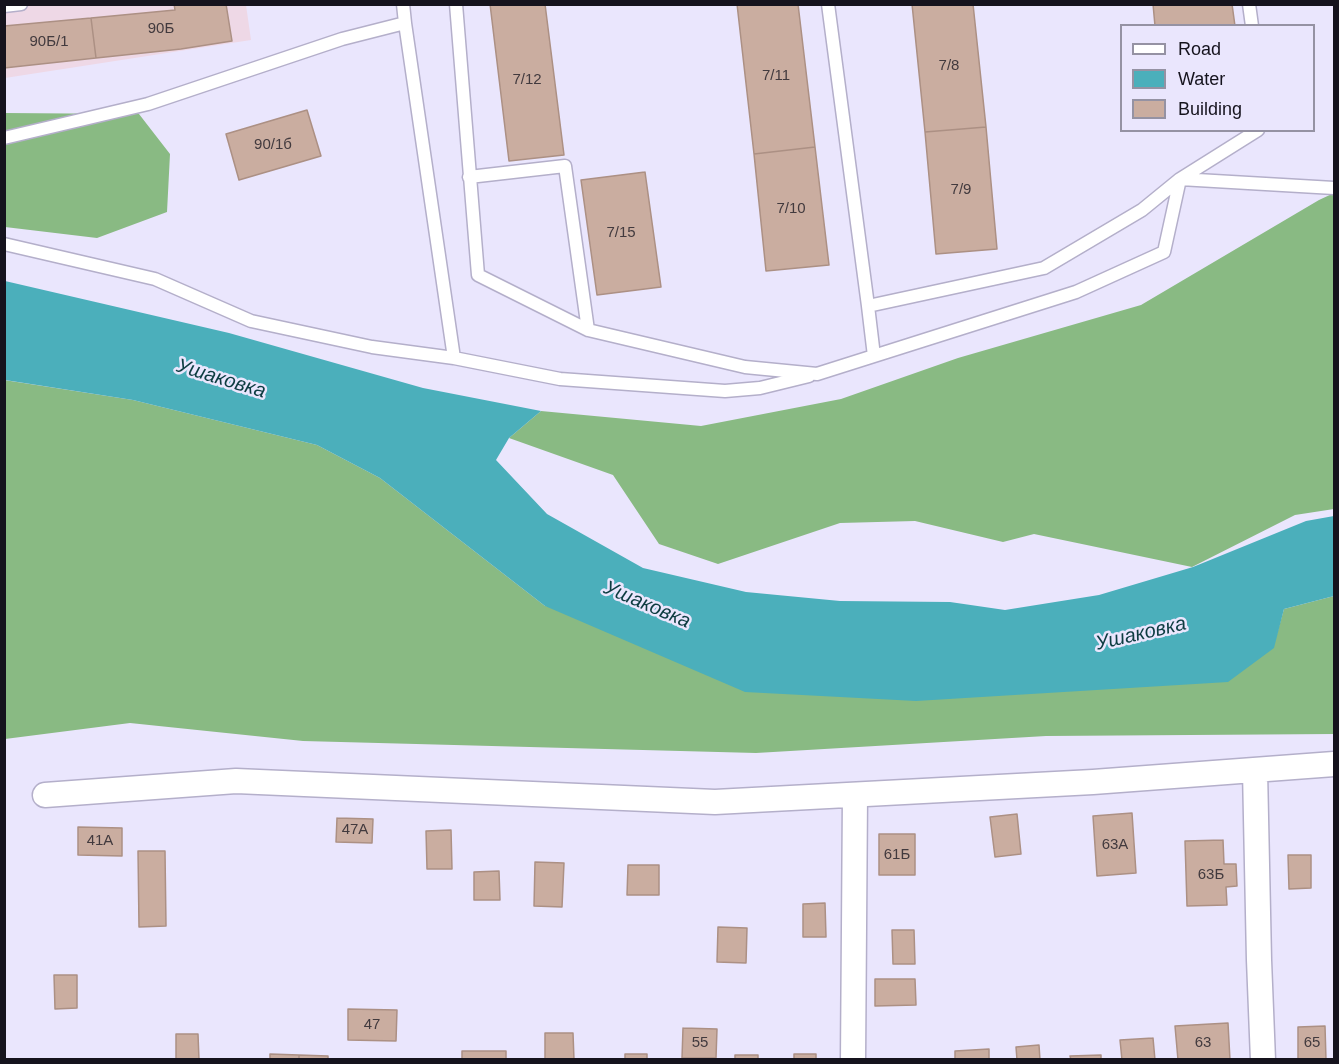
<!DOCTYPE html>
<html>
<head>
<meta charset="utf-8">
<style>
  body { margin:0 }
  #map { position:relative; width:1339px; height:1064px; overflow:hidden; background:#eae6fd; font-family:Arial,sans-serif }
  canvas { display:block }
  .frame { position:absolute; inset:0; border:6px solid #15131d; pointer-events:none }
  .legend { position:absolute; left:1120px; top:24px; width:195px; height:108px; box-sizing:border-box; background:#eae6fd; border:2px solid #9592a3; margin:0; padding:8px 10px; list-style:none; font-size:18px; color:#15131d }
  .legend li { display:flex; align-items:center; gap:12px; height:30px }
  .legend b { width:30px; border:2px solid #9592a3 }
</style>
</head>
<body>
<div id="map">
<canvas width="1339" height="1064"></canvas>
<div class="frame"></div>
<ul class="legend">
<li><b style="height:8px;background:#fff"></b>Road</li>
<li><b style="height:16px;background:#4bafbb"></b>Water</li>
<li><b style="height:16px;background:#caada0"></b>Building</li>
</ul>
</div>
<script>
const ctx = document.querySelector('canvas').getContext('2d');
ctx.lineJoin = 'round';
function paint(path, color) {
  ctx.fillStyle = color;
  ctx.fill(path, 'evenodd');
}
function poly(rows) {
  const path = new Path2D();
  for (const r of rows) {
    path.moveTo(r[0], r[1]);
    for (let i = 2; i < r.length; i += 2) path.lineTo(r[i], r[i + 1]);
  }
  return path;
}
function stroke(path, color, width, dash) {
  ctx.strokeStyle = color;
  ctx.lineWidth = width;
  ctx.lineCap = dash ? 'butt' : 'round';
  ctx.setLineDash(dash || []);
  ctx.stroke(path);
}
function drawText(font, color, halo, rows, align = 'center') {
  ctx.font = font + ' Arial,sans-serif';
  ctx.lineWidth = 5;
  ctx.setLineDash([]);
  ctx.textBaseline = 'middle';
  ctx.strokeStyle = halo;
  ctx.fillStyle = color;
  for (const [text, x, y, turn = 0] of rows) {
    ctx.save();
    ctx.translate(x, y);
    ctx.rotate((+turn || 0) * Math.PI / 180);
    ctx.textAlign = isNaN(turn) ? turn : align;
    if (halo) ctx.strokeText(text, 0, 0);
    ctx.fillText(text, 0, 0);
    ctx.restore();
  }
}
const industrial = poly([
  [5,5,246,5,251,40,5,78]
]);
const forest = poly([
  [4,113,139,114,170,154,167,212,97,238,5,227],
  [1334,193,1334,509,1295,515,1192,567,1034,534,1003,542,915,521,840,523,718,564,659,544,613,475,509,438,541,411,701,426,841,399,958,358,1141,305,1319,200],
  [4,380,133,400,317,445,380,478,545,606,1273,648,1284,609,1334,596,1334,734,1046,736,756,753,303,741,130,723,5,739]
]);
const water = poly([
  [5,281,229,333,423,388,541,411,509,438,496,460,547,514,643,568,746,592,840,601,950,602,1005,610,1099,595,1193,567,1306,521,1334,516,1334,596,1284,609,1274,648,1228,682,916,701,745,692,545,606,380,478,317,445,133,400,5,380]
]);
const building = poly([
  [174,4,226,4,232,41,181,49,96,58,91,18,175,10,174,4],
  [490,4,545,4,564,155,509,161,490,4],
  [737,4,798,4,815,147,754,154,737,4],
  [912,4,973,4,986,127,925,132,912,4],
  [1153,4,1232,4,1235,26,1155,26,1153,4],
  [91,18,96,58,4,68,4,26,91,18],
  [307,110,321,156,239,180,226,134,307,110],
  [986,127,997,249,936,254,925,132,986,127],
  [815,147,829,265,766,271,754,154,815,147],
  [645,172,661,287,597,295,581,180,645,172],
  [1132,813,1136,873,1097,876,1093,816,1132,813],
  [1017,814,1021,854,995,857,990,817,1017,814],
  [337,818,373,819,372,843,336,842,337,818],
  [78,827,122,828,122,856,78,855,78,827],
  [451,830,452,869,427,869,426,831,451,830],
  [879,834,915,834,915,875,879,875,879,834],
  [1223,840,1224,864,1236,864,1237,886,1226,887,1227,905,1187,906,1185,841,1223,840],
  [138,851,165,851,166,926,139,927,138,851],
  [1288,855,1311,855,1311,888,1289,889,1288,855],
  [535,862,564,863,562,907,534,906,535,862],
  [628,865,659,865,659,895,627,895,628,865],
  [499,871,500,900,474,900,474,872,499,871],
  [825,903,826,937,803,937,803,904,825,903],
  [718,927,747,928,746,963,717,962,718,927],
  [892,930,914,930,915,964,893,964,892,930],
  [54,975,77,975,77,1008,55,1009,54,975],
  [875,979,915,979,916,1005,875,1006,875,979],
  [348,1009,397,1010,396,1041,348,1040,348,1009],
  [1228,1023,1230,1060,1178,1060,1175,1026,1228,1023],
  [1325,1026,1326,1060,1298,1060,1298,1027,1325,1026],
  [683,1028,717,1029,716,1058,682,1058,683,1028],
  [545,1033,573,1033,574,1060,545,1060,545,1033],
  [176,1034,198,1034,199,1060,176,1060,176,1034],
  [1153,1038,1155,1060,1122,1060,1120,1040,1153,1038],
  [1039,1045,1040,1060,1017,1060,1016,1047,1039,1045],
  [989,1049,989,1060,955,1060,955,1051,989,1049],
  [462,1051,506,1051,506,1060,462,1060,462,1051],
  [270,1054,299,1055,299,1060,270,1060,270,1054],
  [625,1054,647,1054,647,1060,625,1060,625,1054],
  [794,1054,816,1054,816,1060,794,1060,794,1054],
  [299,1055,328,1056,328,1060,299,1060,299,1055],
  [735,1055,758,1055,758,1060,735,1060,735,1055],
  [1101,1055,1101,1060,1071,1060,1070,1056,1101,1055]
]);
const lane = poly([
  [456,4,478,275,588,330,745,367,817,374,1076,292,1164,252,1180,179],
  [828,4,868,306,1044,268,1142,210,1180,179,1258,130],
  [1249,4,1252,26],
  [4,6,21,4],
  [405,23,454,358,560,379,725,391,760,388,809,376],
  [4,138,148,104,342,39,405,23,403,4],
  [469,177,565,166,588,330],
  [1180,179,1334,188],
  [4,244,155,279,251,321,372,347,454,358],
  [868,306,874,356]
]);
const street = poly([
  [1255,770,1259,960,1263,1060],
  [45,795,236,781,715,802,1093,782,1334,764],
  [853,1060,855,795]
]);
const numberNames = [
  ["90Б",161,29],
  ["90Б/1",49,42],
  ["7/8",949,66],
  ["7/11",776,76],
  ["7/12",527,80],
  ["90/1б",273,145],
  ["7/9",961,190],
  ["7/10",791,209],
  ["7/15",621,233],
  ["47А",355,830],
  ["41А",100,841],
  ["63А",1115,845],
  ["61Б",897,855],
  ["63Б",1211,875],
  ["47",372,1025],
  ["55",700,1043],
  ["63",1203,1043],
  ["65",1312,1043]
];
const waterNames = [
  ["Ушаковка",221,379,17],
  ["Ушаковка",647,605,23],
  ["Ушаковка",1141,634,-13]
];
paint(industrial, '#eed8e6');
paint(forest, '#89ba83');
paint(water, '#4bafbb');
paint(building, '#caada0');
stroke(building, '#ac9084', 1.5);
stroke(lane, '#b4afca', 15);
stroke(street, '#b4afca', 27);
stroke(lane, '#fff', 12);
stroke(street, '#fff', 24);
drawText('15px', '#423a3e', null, numberNames);
drawText('italic 20px', '#0d3c41', '#eae6fd', waterNames);
</script>
</body>
</html>
